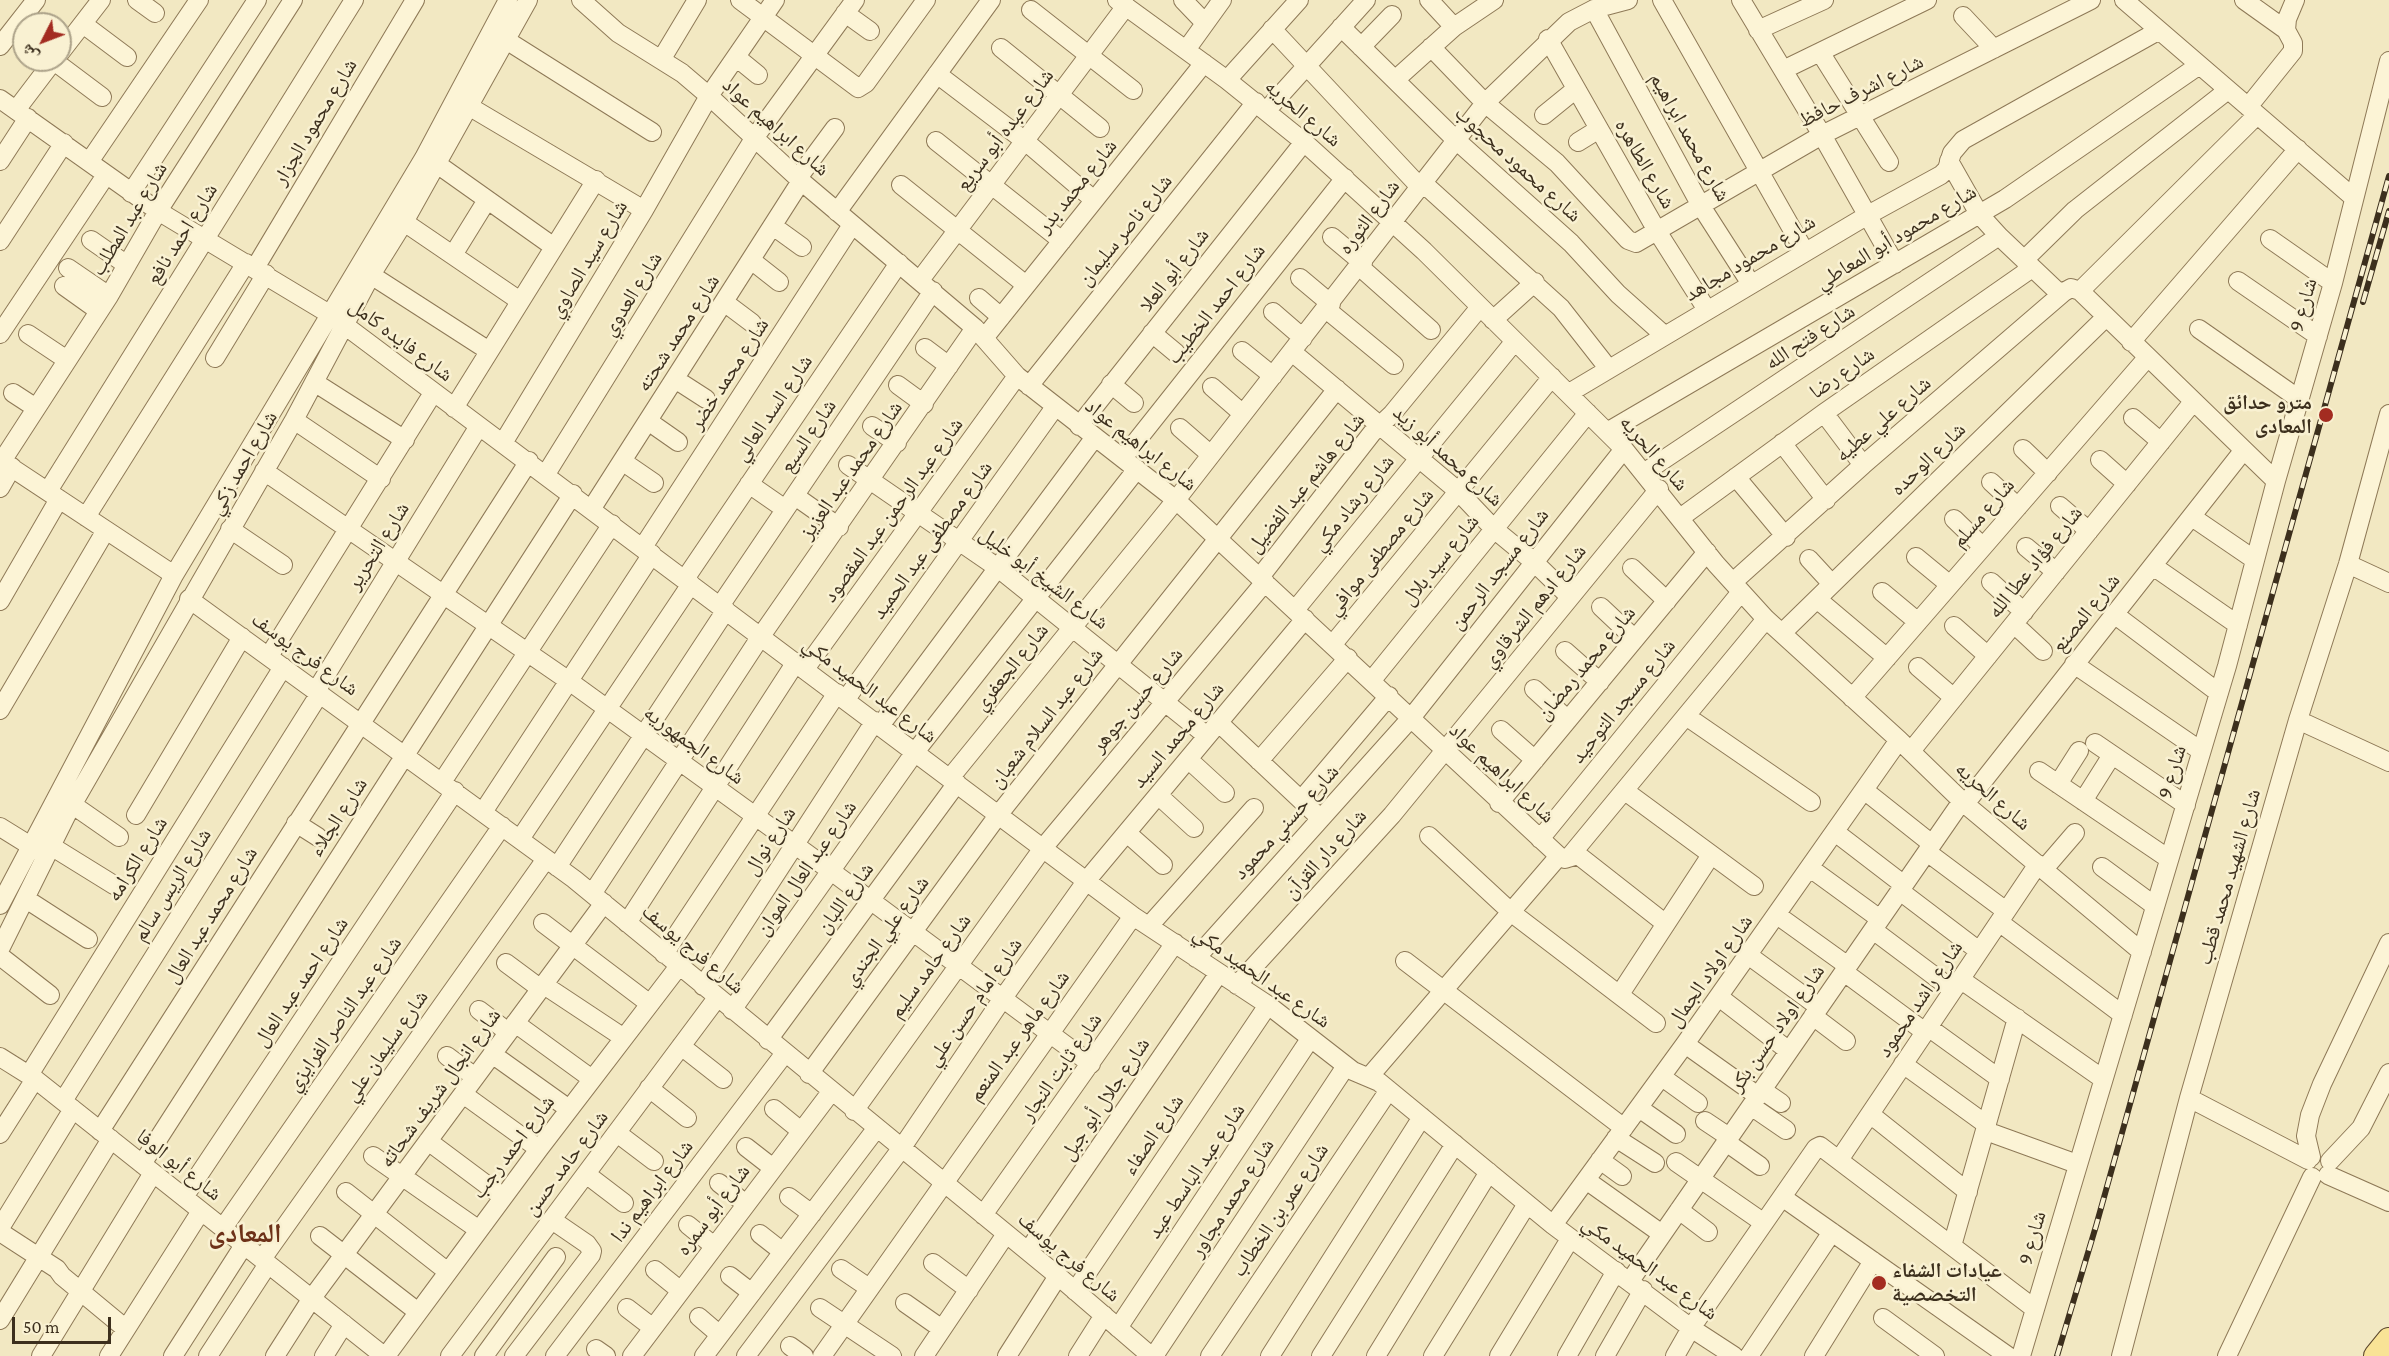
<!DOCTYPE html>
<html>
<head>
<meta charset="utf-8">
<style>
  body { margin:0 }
  #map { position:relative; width:2389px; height:1356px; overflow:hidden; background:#f2e8c2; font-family:"Crimson Pro","Noto Naskh Arabic",serif }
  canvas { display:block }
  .north { position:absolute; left:12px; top:12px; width:60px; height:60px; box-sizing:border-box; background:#f9f1d2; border:2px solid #ada38a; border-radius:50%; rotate:228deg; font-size:16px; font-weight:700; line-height:24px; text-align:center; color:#3c2f1d }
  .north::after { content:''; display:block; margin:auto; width:21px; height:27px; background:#a32c21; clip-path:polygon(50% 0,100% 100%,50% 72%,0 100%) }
  .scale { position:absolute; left:12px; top:1317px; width:99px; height:27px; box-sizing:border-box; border:3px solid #3c2f1d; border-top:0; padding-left:8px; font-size:18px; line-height:21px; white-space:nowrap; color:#3c2f1d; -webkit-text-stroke:4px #f9f1d2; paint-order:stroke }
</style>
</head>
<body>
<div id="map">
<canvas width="2389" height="1356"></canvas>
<div class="north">ش</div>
<div class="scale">50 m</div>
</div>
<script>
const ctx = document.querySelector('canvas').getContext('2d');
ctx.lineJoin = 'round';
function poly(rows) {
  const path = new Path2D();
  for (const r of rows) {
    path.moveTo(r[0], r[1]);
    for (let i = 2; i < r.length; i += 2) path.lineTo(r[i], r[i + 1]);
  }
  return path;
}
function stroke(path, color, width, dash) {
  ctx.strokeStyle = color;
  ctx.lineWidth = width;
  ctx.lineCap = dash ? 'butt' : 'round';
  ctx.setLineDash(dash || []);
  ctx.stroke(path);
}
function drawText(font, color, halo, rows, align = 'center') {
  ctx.font = font + ' "Crimson Pro","Noto Naskh Arabic",serif';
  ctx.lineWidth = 5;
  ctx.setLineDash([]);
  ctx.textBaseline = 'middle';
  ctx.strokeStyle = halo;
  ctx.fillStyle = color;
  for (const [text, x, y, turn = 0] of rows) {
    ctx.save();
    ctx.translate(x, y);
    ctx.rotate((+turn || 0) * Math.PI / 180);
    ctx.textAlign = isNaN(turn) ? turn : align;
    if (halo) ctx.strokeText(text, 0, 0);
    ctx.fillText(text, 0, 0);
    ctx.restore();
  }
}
const minor = poly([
  [137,0,155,13],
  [581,0,618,33,682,73,709,96,801,181,975,328,1017,376,1176,500,1559,856,1565,859,1578,855,1666,924],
  [740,0,858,88,866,83,926,0],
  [1117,0,1227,80,1304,142,1424,251,1624,449,1716,564,1766,619,1899,740,1965,804,2142,952],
  [1183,0,1205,23],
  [1429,0,1454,27],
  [1662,0,1805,252],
  [1741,0,1822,135,1895,264],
  [2124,0,2354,198],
  [2244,0,2286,30],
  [1594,9,1701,206,1751,284],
  [1031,10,1133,90],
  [845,13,870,31],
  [1963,16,1994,49],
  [83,24,127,57],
  [1341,27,1456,140,1571,243,1618,294,1664,335],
  [1272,29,1420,187],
  [1758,30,1824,0],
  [1548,39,1657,231,1707,310],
  [506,40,652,132],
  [0,46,36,0],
  [1361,47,1392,15],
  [1431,47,1485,103,1557,163,1628,240,1636,243,1822,135,2091,0],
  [1001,48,1100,128],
  [1186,50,1222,0],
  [1820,52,1889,162],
  [60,53,101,0],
  [736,57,758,75],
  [661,60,697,0],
  [54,61,102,97],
  [1783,70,1927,0],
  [937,74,1025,141,1094,200],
  [1227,80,1299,0],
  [1395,80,1454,27,1494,0],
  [0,99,158,211,331,315,1133,916,1268,1005,1353,1071,1379,1082,1553,1225,1691,1328,1734,1356],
  [460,101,644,210],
  [2248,107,2293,51,2293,43,2286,30,2287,19,2295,0],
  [16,110,54,60],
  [1266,111,1366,0],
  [1544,115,1576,89],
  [936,141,1062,241],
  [1578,142,1599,129],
  [0,161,28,118],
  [1949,161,1979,214,1999,236,2057,291,2064,292,2071,288,2080,291,2276,481],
  [89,162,199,0],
  [437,164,554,247],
  [798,178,835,128],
  [1423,183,1561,308,1608,368],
  [901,185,1026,285],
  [131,193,257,0],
  [837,212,991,0],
  [404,222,520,301],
  [773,226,802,247],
  [1332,237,1363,263],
  [2270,239,2333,283],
  [91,240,127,265],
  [0,241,64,143],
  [453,255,487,200],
  [751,260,779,282],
  [2024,260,2075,210,2228,90],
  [1360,267,1431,330],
  [68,268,109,296],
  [255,268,415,0],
  [371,275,489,351],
  [1300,278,1331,304],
  [920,280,1126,6],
  [2238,281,2318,336],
  [64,286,99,311],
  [2080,291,2257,115],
  [979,298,1001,317],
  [724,302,752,323],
  [1326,309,1394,365],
  [1273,312,1303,338],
  [1493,320,1535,282],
  [2199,329,2299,399],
  [1152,333,1176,353],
  [0,334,106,175],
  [28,334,67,360],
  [985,337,1204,63],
  [2131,342,2298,149],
  [925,348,949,366],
  [1242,351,1273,376],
  [1292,352,1458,491,1494,529,1534,562,1570,597],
  [215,358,266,274],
  [675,379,706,399],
  [314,382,405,440],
  [1111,384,1134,403],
  [898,385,924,404],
  [1029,386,1256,102],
  [1212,387,1243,414],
  [13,393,36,408],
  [1569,393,1868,215,1941,175,1947,169,1952,153,1963,140,2158,31],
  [454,408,596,180],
  [1824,413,1863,465],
  [2133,418,2161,442],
  [294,420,381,479],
  [648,421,678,442],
  [872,426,897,443],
  [1079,426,1304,142],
  [1180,428,1211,455],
  [1607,432,2005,199,2198,66],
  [503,443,644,210,709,96,775,0],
  [1782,443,1826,500],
  [2023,449,2048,473],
  [1123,458,1345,178],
  [0,460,174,575],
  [2100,460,2127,484],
  [2,461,109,296,158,211,293,0],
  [622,461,654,483],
  [848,465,998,568,1207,736],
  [264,471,569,681,831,871,1091,1064],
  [1645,472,1999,236],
  [546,474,755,137,855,0],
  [1736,477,1786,537],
  [1991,482,2018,507],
  [749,484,785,509],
  [0,488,12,467],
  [48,491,354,0],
  [795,496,839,527],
  [2060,506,2089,531],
  [592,508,801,181],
  [86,517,246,263],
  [2192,517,2255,560],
  [1680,518,1824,413,2032,268],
  [1954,519,1983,547],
  [230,529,283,565],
  [643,547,852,225],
  [2026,547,2056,572],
  [1916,557,1950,585],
  [1809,559,1832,584],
  [2348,564,2389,583],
  [2153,566,2238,625],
  [1632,568,1667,601],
  [1260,577,1372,433,1392,414,1480,307],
  [685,579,899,263],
  [1733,582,1863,465,2064,292],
  [1991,582,2024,612],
  [1882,592,1918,622],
  [189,599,574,879,1058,1276,1151,1356],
  [1817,599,1887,658],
  [0,601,59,499],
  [720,606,933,291],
  [1601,607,1635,639],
  [1295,610,1515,341],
  [2114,614,2219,693],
  [2014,624,2043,651],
  [1954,626,1988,656],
  [1782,633,2106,317],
  [1333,644,1552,377],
  [1565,651,1600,682],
  [269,656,433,393],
  [2074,664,2201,751],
  [1918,667,1954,698],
  [805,669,1017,376],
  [1372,680,1588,413],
  [1534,689,1568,720],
  [316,691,479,426],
  [1852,698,2147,358],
  [846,699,1055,407],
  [0,710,106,530],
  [1686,716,1811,802],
  [2298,720,2389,762],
  [1218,722,1320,818],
  [880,726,1095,437],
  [1501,730,1535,760],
  [2095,743,2186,805],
  [1911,751,2193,402],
  [1188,759,1225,793],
  [1259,761,1348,658],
  [2039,771,2169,859],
  [950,778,1176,500,1485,103,1569,22,1594,9,1628,0],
  [442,782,612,524],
  [2058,784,2079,751],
  [1864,790,1932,844],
  [1625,791,1754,886],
  [1158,795,1194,828],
  [1301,800,1389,696],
  [2083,801,2112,755],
  [1499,803,1707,552],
  [1965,804,2243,451],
  [73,805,119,837],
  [483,812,652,554],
  [136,815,242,637],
  [296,823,318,837],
  [0,827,42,853],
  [1835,832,1904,885],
  [1127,833,1163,865],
  [1429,836,1512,913,1656,1023],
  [520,839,691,584],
  [1540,839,1741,592],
  [51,846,114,885],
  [1927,852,2006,911],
  [1570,856,1766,619],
  [557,867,726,610],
  [2102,867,2155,906],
  [1810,868,1880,919],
  [2044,869,2075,833],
  [1900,891,1979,951],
  [592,894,761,636,975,328],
  [26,899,88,939],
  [0,905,174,575,424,158,508,0],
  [1777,915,1848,966],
  [1999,922,2123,1015],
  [543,923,650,1004],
  [627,923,796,662],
  [1149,926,1254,808],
  [1873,930,1953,990],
  [0,949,67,814,294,420,371,275,404,222,528,0],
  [664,954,837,693],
  [1748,955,1819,1007],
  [0,956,50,995],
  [1196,958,1411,718,1624,449],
  [1405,961,1624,1128],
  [506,963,541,989],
  [1844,972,1925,1032],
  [1960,979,2103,1079],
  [544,985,624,1038],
  [1237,985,1392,815,1659,489],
  [703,986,875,721],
  [1620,994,1711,855],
  [1719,997,1789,1051],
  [479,1010,508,1032],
  [732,1010,915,752,1137,469],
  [1813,1016,1846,1041],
  [515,1023,592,1079],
  [1928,1027,2000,1079],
  [768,1040,957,783],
  [1685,1044,1758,1096],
  [681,1046,723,1079],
  [492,1054,569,1109],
  [447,1056,475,1077],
  [0,1057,35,1079,384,1356],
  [1903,1064,1987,1125],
  [809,1074,999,814,1337,389],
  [29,1075,283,667],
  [1369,1077,1559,856],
  [1662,1077,1698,1103],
  [649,1088,687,1118],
  [1762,1090,1781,1103],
  [463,1094,539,1149],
  [2189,1098,2308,1160],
  [63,1101,320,693],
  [1751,1106,1786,1130],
  [1639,1108,1676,1134],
  [774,1109,801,1131],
  [854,1111,1043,848,1265,582],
  [1870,1114,1968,1192],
  [1705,1121,1729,1137],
  [100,1131,529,461],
  [1986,1131,2077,1164],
  [617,1133,654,1161],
  [0,1134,35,1079],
  [1616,1138,1655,1163],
  [428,1141,503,1197],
  [1726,1142,1760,1166],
  [746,1147,773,1168],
  [373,1156,479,1230],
  [2311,1157,2306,1136,2310,1115,2322,1084,2389,943],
  [1600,1160,1622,1176],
  [1839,1160,2038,864],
  [2330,1161,2361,1128,2389,1073],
  [1676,1162,1764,1223],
  [142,1164,573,494],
  [586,1174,624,1203],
  [2328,1175,2389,1202],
  [1586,1180,1662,1234],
  [719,1183,746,1204],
  [346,1192,448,1272],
  [184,1197,455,791],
  [789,1197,812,1214],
  [1782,1197,2008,1356],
  [1679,1210,1708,1232],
  [983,1215,1175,943],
  [688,1225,714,1246],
  [1553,1225,1685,1044,1899,740],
  [0,1228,73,1109],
  [223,1228,502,826],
  [0,1232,57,1269,62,1276,126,1329],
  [760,1234,783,1252],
  [320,1236,418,1312],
  [1952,1246,2017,1018],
  [1028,1251,1219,973],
  [262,1259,546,859],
  [933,1263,969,1290],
  [841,1269,869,1288],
  [655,1270,681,1291],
  [730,1276,752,1293],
  [1630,1281,1962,801],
  [1075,1291,1268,1005],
  [905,1303,942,1329],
  [627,1308,653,1328],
  [820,1308,892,1356],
  [699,1317,720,1335],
  [1883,1318,1935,1356],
  [0,1320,111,1139],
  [1118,1328,1310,1039],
  [790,1346,804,1356],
  [596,1349,606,1356],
  [41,1356,153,1173],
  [109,1356,201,1211],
  [173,1356,244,1245],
  [208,1356,268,1264],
  [275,1356,312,1298,604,903],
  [324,1356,344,1324],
  [386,1356,539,1149,679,966],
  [450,1356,717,998],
  [484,1356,556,1257],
  [514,1356,591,1255,592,1251,587,1244,552,1220],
  [555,1356,785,1053],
  [632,1356,831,1092],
  [704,1356,876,1129],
  [746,1356,901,1149,1003,998,1087,880,1305,619],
  [822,1356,1133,916],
  [924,1356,1006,1234],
  [1007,1356,1058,1276],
  [1078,1356,1104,1315],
  [1154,1356,1346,1066],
  [1210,1356,1389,1090],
  [1270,1356,1422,1117],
  [1321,1356,1455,1144],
  [1376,1356,1489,1172],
  [1433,1356,1527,1204],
  [1499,1356,1570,1239],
  [1567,1356,1616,1271],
  [1605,1356,1643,1290],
  [1675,1356,1691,1328,1816,1148,1820,1146,2035,1309],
  [1749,1356,1832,1232],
  [1814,1356,1873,1261],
  [2021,1356,2227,666,2276,481,2333,283,2389,61],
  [2121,1356,2189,1098,2298,720,2348,564,2389,414],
  [2227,1356,2312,1177]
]);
const major = poly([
  [2376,1356,2389,1340]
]);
const rail = poly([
  [2363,302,2389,211],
  [2057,1356,2096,1226,2389,176]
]);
const markers = [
  [2326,415,8,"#a32c21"],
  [1879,1283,8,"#a32c21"]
];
const streetNames = [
  ["شارع اشرف حافظ",1861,91,-27],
  ["شارع الحريه",1303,113,40],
  ["شارع محمود الجزار",315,122,-59],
  ["شارع ابراهيم عواد",776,127,42],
  ["شارع عبده أبو سريع",1005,130,-53],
  ["شارع محمد ابراهيم",1690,137,61],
  ["شارع محمود محجوب",1518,164,42],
  ["شارع الطاهره",1645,164,60],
  ["شارع محمد بدر",1077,186,-51],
  ["شارع الثوره",1369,217,-53],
  ["شارع عبد المطلب",129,219,-59],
  ["شارع ناصر سليمان",1125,230,-51],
  ["شارع احمد نافع",182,234,-58],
  ["شارع محمود أبو المعاطي",1896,237,-31],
  ["شارع محمود مجاهد",1750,258,-31],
  ["شارع سيد الصاوي",588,259,-59],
  ["شارع أبو العلا",1174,270,-52],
  ["شارع العدوي",632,294,-58],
  ["شارع احمد الخطيب",1216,304,-52],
  ["شارع 9",2303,305,-74],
  ["شارع محمد شحته",678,333,-57],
  ["شارع فتح الله",1810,337,-33],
  ["شارع فايده كامل",401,340,37],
  ["شارع رضا",1842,373,-35],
  ["شارع محمد خضر",729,374,-57],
  ["شارع السد العالي",773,408,-56],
  ["شارع علي عطيه",1883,419,-41],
  ["شارع السبع",808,436,-56],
  ["شارع ابراهيم عواد",1141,445,38],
  ["شارع الحريه",1654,453,49],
  ["شارع محمد أبو زيد",1448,456,42],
  ["شارع الوحده",1928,459,-44],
  ["شارع احمد زكي",243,463,-60],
  ["شارع محمد عبد العزيز",851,470,-55],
  ["شارع هاشم عبد الفضيل",1306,483,-51],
  ["شارع رشاد مكي",1353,503,-51],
  ["شارع عبد الرحمن عبد المقصود",893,510,-54],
  ["شارع مسلم",1983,513,-49],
  ["شارع مصطفى عبد الحميد",932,540,-54],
  ["شارع التحرير",378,546,-58],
  ["شارع مصطفى موافي",1380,552,-51],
  ["شارع سيد بلال",1440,560,-51],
  ["شارع فؤاد عطا الله",2035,562,-51],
  ["شارع مسجد الرحمن",1499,569,-52],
  ["شارع الشيخ أبو خليل",1044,578,37],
  ["شارع ادهم الشرقاوي",1534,606,-51],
  ["شارع المصنع",2086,613,-51],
  ["شارع فرج يوسف",305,654,36],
  ["شارع محمد رمضان",1586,663,-50],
  ["شارع الجعفري",1011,667,-51],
  ["شارع عبد الحميد مكي",870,690,37],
  ["شارع حسن جوهر",1137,700,-50],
  ["شارع مسجد التوحيد",1623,701,-51],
  ["شارع عبد السلام شعبان",1046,718,-52],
  ["شارع محمد السيد",1178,735,-50],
  ["شارع الجمهوريه",694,745,36],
  ["شارع 9",2172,772,-73],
  ["شارع ابراهيم عواد",1502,773,43],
  ["شارع الحريه",1993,796,41],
  ["شارع الجلاء",338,817,-57],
  ["شارع حسني محمود",1286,822,-48],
  ["شارع نوال",770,841,-57],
  ["شارع دار القرآن",1325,854,-48],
  ["شارع الكرامه",137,859,-58],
  ["شارع عبد العال الموان",806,868,-55],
  ["شارع الشهيد محمد قطب",2229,877,-74],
  ["شارع الريس سالم",172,885,-58],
  ["شارع اللبان",845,898,-54],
  ["شارع محمد عبد العال",211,915,-58],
  ["شارع علي الجندي",886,931,-54],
  ["شارع فرج يوسف",693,949,40],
  ["شارع حامد سليم",930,966,-54],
  ["شارع اولاد الجمال",1710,971,-55],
  ["شارع عبد الحميد مكي",1262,977,35],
  ["شارع احمد عبد العال",301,982,-56],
  ["شارع راشد محمود",1920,999,-56],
  ["شارع امام حسن علي",974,1002,-55],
  ["شارع عبد الناصر الفرايزي",344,1014,-55],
  ["شارع اولاد حسن بكر",1777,1028,-55],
  ["شارع ماهر عبد المنعم",1019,1036,-54],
  ["شارع سليمان علي",386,1046,-55],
  ["شارع ثابت النجار",1061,1067,-55],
  ["شارع انجال شريف شحاته",440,1088,-54],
  ["شارع جلال أبو جبل",1105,1099,-56],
  ["شارع الصفاء",1153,1135,-56],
  ["شارع احمد رجب",513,1147,-53],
  ["شارع حامد حسن",566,1163,-53],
  ["شارع أبو الوفا",179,1165,38],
  ["شارع عبد الباسط عيد",1196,1171,-56],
  ["شارع ابراهيم ندا",652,1191,-53],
  ["شارع محمد مجاور",1232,1198,-57],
  ["شارع أبو سمره",713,1210,-53],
  ["شارع عمر بن الخطاب",1280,1210,-56],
  ["شارع 9",2032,1238,-74],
  ["شارع فرج يوسف",1069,1257,40],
  ["شارع عبد الحميد مكي",1650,1268,36]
];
const poiNames = [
  ["مترو حدائق",2312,403],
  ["المعادى",2312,427],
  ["عيادات الشفاء",1892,1271,"left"],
  ["التخصصية",1892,1295,"left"]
];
const districtNames = [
  ["المعادى",245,1234]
];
stroke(minor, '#8e7957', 20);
stroke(major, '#5b462c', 26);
stroke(minor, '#fcf4d6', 18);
stroke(major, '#f9e396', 24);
stroke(rail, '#3c2f1d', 6);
stroke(rail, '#f9f1d2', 4, [11]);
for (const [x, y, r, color] of markers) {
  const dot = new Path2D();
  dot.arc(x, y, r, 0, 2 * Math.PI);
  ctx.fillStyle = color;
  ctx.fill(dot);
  stroke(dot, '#f9f1d2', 2);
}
drawText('21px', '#3c2f1d', '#f9f1d2', streetNames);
drawText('bold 21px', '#3c2f1d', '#f9f1d2', poiNames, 'right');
drawText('bold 27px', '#6d3118', '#f9f1d2', districtNames);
</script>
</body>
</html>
